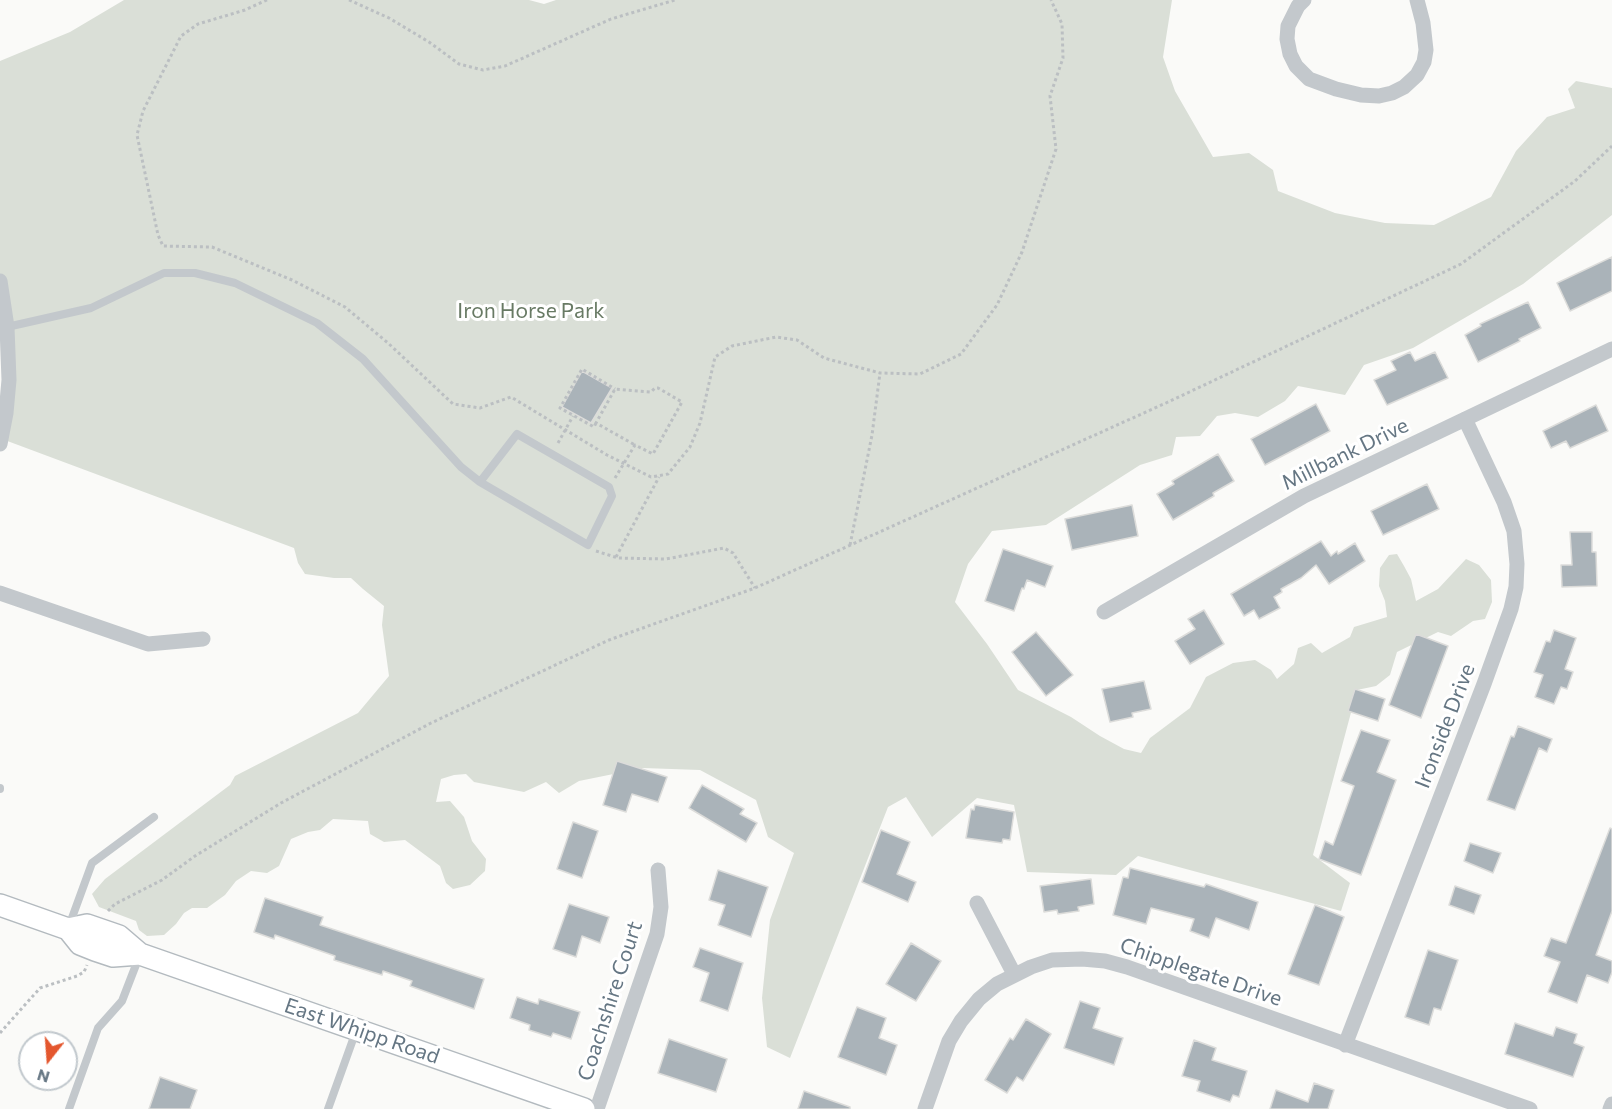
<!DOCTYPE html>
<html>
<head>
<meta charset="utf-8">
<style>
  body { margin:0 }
  #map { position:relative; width:1612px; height:1109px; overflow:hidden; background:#fafaf8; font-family:Commissioner,sans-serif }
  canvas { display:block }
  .north { position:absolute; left:18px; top:1031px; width:60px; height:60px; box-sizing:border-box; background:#fff; border:2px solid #c1c8cd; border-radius:50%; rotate:197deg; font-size:16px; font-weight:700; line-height:24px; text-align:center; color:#657683 }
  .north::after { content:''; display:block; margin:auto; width:21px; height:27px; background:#e4572e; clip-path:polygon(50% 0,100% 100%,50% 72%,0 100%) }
</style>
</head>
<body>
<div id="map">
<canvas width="1612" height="1109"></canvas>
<div class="north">N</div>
</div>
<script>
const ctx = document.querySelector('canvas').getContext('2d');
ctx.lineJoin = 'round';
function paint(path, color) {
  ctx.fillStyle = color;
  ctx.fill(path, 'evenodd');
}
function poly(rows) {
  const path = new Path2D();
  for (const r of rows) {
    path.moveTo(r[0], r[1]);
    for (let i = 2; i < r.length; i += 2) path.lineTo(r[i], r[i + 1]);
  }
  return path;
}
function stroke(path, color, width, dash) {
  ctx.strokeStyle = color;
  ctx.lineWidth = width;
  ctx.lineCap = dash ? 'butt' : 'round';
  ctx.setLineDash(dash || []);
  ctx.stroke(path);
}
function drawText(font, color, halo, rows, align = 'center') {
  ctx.font = font + ' Commissioner,sans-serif';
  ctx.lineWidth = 6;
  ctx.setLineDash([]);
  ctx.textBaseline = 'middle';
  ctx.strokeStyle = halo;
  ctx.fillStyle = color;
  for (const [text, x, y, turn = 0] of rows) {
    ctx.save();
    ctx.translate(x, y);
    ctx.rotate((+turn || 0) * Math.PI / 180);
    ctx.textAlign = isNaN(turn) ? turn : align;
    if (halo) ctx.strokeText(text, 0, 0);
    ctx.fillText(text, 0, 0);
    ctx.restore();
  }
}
const green = poly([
  [124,0,529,0,544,4,556,0,1172,0,1163,57,1175,91,1213,157,1249,153,1273,170,1278,191,1335,213,1385,223,1434,225,1491,197,1516,151,1547,117,1575,108,1568,89,1576,81,1612,88,1612,215,1523,284,1413,348,1364,365,1345,395,1298,386,1285,401,1258,417,1235,413,1217,416,1200,436,1176,437,1172,455,1140,465,1046,525,992,531,968,564,955,602,987,644,1018,690,1071,717,1100,736,1124,749,1141,753,1150,738,1190,708,1206,677,1233,663,1255,660,1271,670,1277,679,1294,664,1298,648,1311,643,1322,653,1350,637,1354,627,1387,617,1385,601,1379,586,1380,568,1389,555,1397,554,1404,566,1411,579,1416,601,1438,589,1466,559,1479,565,1491,580,1492,602,1485,619,1473,621,1451,636,1438,632,1397,652,1390,675,1376,686,1357,690,1313,855,1350,883,1341,911,1138,856,1116,875,1027,872,1014,805,977,798,932,837,906,797,888,807,790,1058,767,1047,762,998,770,920,794,853,768,837,756,800,700,770,643,768,579,781,559,793,546,782,524,792,474,782,466,774,454,775,441,779,436,802,450,801,464,817,472,841,486,859,485,871,470,885,453,889,446,883,440,866,405,840,384,842,370,834,368,821,333,819,320,830,308,832,291,839,279,866,267,873,251,871,236,881,225,895,207,908,192,908,184,913,176,924,164,935,147,936,139,930,136,921,99,907,92,894,105,879,230,785,235,776,358,713,389,676,382,625,384,606,363,589,351,578,334,578,305,574,298,563,294,548,2,439,6,413,0,281,0,61,70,32]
]);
const building = poly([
  [1612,257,1612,291,1570,311,1557,283,1612,257],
  [1528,302,1541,328,1519,339,1520,341,1478,362,1465,335,1481,326,1480,324,1528,302],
  [1410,352,1415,361,1435,352,1448,378,1387,405,1374,380,1396,370,1391,361,1410,352],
  [582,371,612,388,591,423,562,407,582,371],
  [1316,404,1330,431,1265,465,1251,439,1316,404],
  [1596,405,1608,431,1570,448,1566,441,1551,448,1543,431,1596,405],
  [1218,454,1234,481,1213,493,1214,496,1173,520,1157,494,1174,484,1172,481,1218,454],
  [1427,484,1439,509,1383,535,1371,511,1427,484],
  [1132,505,1138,536,1072,550,1065,519,1132,505],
  [1570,532,1592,532,1592,552,1596,552,1597,586,1562,587,1561,565,1572,565,1570,532],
  [1321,541,1331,556,1337,551,1338,554,1355,543,1365,561,1329,584,1316,565,1301,578,1281,589,1282,592,1274,597,1280,608,1259,619,1254,610,1244,616,1231,594,1321,541],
  [1003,549,1053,566,1045,587,1027,580,1024,589,1022,588,1014,611,985,601,1003,549],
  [1204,610,1224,644,1190,664,1175,641,1195,629,1188,619,1204,610],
  [1554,630,1576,638,1565,669,1573,672,1567,689,1561,687,1554,704,1535,697,1543,675,1534,672,1546,641,1550,642,1554,630],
  [1036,632,1073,675,1046,696,1012,652,1036,632],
  [1416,634,1448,646,1421,718,1389,705,1416,634],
  [1144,681,1151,709,1132,713,1133,717,1110,722,1102,689,1144,681],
  [1355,689,1385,699,1378,721,1348,711,1355,689],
  [1518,726,1552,739,1547,752,1539,748,1515,810,1487,800,1511,736,1514,737,1518,726],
  [1361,730,1390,740,1377,772,1396,780,1361,875,1319,859,1325,841,1333,845,1354,786,1341,781,1361,730],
  [617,761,667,777,658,802,632,794,626,812,603,805,617,761],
  [702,785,744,809,740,814,757,823,746,842,689,808,702,785],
  [975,805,1014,812,1010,840,1003,839,1002,843,966,838,971,809,974,810,975,805],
  [573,822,598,831,582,878,557,869,573,822],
  [1610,828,1612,829,1612,911,1596,955,1612,961,1612,972,1608,983,1587,975,1577,1003,1548,992,1560,962,1544,956,1551,938,1566,943,1610,828],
  [881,830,910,842,897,874,916,882,908,902,862,882,881,830],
  [1470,843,1501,853,1493,873,1464,861,1470,843],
  [1130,868,1204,887,1206,884,1258,902,1249,930,1216,918,1209,938,1190,931,1194,919,1151,908,1146,924,1113,915,1123,877,1128,878,1130,868],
  [718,870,768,887,751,937,718,925,725,905,709,900,718,870],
  [1091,879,1094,904,1078,907,1079,911,1058,914,1057,910,1044,912,1040,886,1091,879],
  [1455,886,1481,895,1474,914,1449,905,1455,886],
  [265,898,323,917,320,925,484,979,474,1009,410,986,412,981,383,971,382,975,334,960,335,956,275,935,274,939,254,932,265,898],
  [569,904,609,917,600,943,582,936,576,957,553,949,569,904],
  [1315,905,1344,917,1319,985,1288,974,1315,905],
  [911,943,941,961,916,1001,886,984,911,943],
  [700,948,743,963,728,1011,700,1001,709,973,693,967,700,948],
  [1428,950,1458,960,1441,1010,1434,1008,1429,1025,1405,1017,1428,950],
  [517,997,538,1004,539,999,580,1012,571,1039,553,1033,551,1037,529,1030,530,1025,510,1018,517,997],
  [1080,1001,1100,1008,1093,1028,1123,1038,1114,1065,1064,1048,1080,1001],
  [857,1007,886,1018,879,1038,897,1045,886,1075,838,1057,857,1007],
  [1026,1019,1051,1034,1023,1081,1017,1077,1007,1093,985,1080,1010,1038,1013,1040,1026,1019],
  [1515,1023,1553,1036,1556,1027,1577,1034,1574,1043,1584,1047,1573,1077,1505,1054,1515,1023],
  [669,1039,727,1059,716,1092,658,1073,669,1039],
  [1194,1040,1216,1048,1212,1060,1247,1071,1239,1097,1233,1095,1230,1102,1197,1091,1200,1081,1182,1076,1194,1040],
  [160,1077,197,1090,190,1109,149,1109,160,1077],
  [1314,1083,1334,1090,1328,1109,1270,1109,1276,1090,1308,1102,1314,1083],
  [804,1091,850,1107,850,1109,798,1109,804,1091]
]);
const path = poly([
  [267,0,245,10,198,24,181,36,143,111,137,135,158,235,163,246,212,247,292,280,345,307,388,343,453,404,480,408,511,397,607,455,651,477,668,474,690,447,700,423,715,357,732,346,776,337,797,340,824,358,880,373,920,374,961,354,997,305,1022,252,1056,149,1050,96,1063,58,1062,24,1051,0],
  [349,0,389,18,429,42,459,64,483,70,505,66,611,19,675,0],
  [596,423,594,427,560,408,582,369,615,389],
  [558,443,573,416],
  [615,478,635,445,653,454,682,402,658,388,655,388,651,392,615,389,596,423,635,445],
  [850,545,872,435,880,373],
  [596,551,618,558,666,559,724,548,733,553,755,588],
  [616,557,659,477],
  [108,911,115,904,162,880,195,856,281,803,431,723,609,640,755,588,1166,403,1461,264,1575,181,1612,146],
  [0,1033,40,988,77,976,84,972,87,965]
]);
const lane = poly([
  [7,327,91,308,164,273,195,273,235,283,317,323,363,359,461,467,480,482,588,545,612,496,609,487,517,434,480,482],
  [0,788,0,789],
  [69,926,92,863,154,817],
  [69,1109,98,1028,122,1001,139,957],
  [328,1109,356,1031]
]);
const street = poly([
  [1304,0,1298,6,1288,26,1287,39,1290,54,1296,66,1309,79,1336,89,1361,95,1379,96,1392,93,1404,87,1417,75,1424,62,1426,50,1423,23,1417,0],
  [0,281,7,327,9,380,6,413,0,444],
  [0,593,148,644,203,639],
  [1104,612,1304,496,1612,349],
  [977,903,1014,974],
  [1345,1045,1484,684,1511,609,1516,587,1517,564,1514,531,1504,502,1465,419],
  [597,1109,657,934,661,907,658,870],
  [925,1109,949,1041,961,1021,979,999,997,984,1031,967,1052,960,1082,959,1105,961,1127,967,1530,1109],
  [1610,1109,1612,1104]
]);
const secondary = poly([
  [0,905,68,929,80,944,95,950,113,956,140,954],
  [68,929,87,925,119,936,140,954,584,1109]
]);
const parkNames = [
  ["Iron Horse Park",531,311]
];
const streetNames = [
  ["Millbank Drive",1345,454,-26],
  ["Ironside Drive",1445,726,-69],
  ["Chipplegate Drive",1201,972,19],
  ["Coachshire Court",610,1001,-72],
  ["East Whipp Road",362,1031,19]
];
paint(green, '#dadfd7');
paint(building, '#aab3b9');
stroke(building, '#dcdcda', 1.5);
stroke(secondary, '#b3babf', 24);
stroke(path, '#bbbfc2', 3, [3, 3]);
stroke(lane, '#c3c8cc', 8);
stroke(street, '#c3c8cc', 15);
stroke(secondary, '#fff', 21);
drawText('21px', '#687a64', '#fff', parkNames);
drawText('21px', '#657683', '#fff', streetNames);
</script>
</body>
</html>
